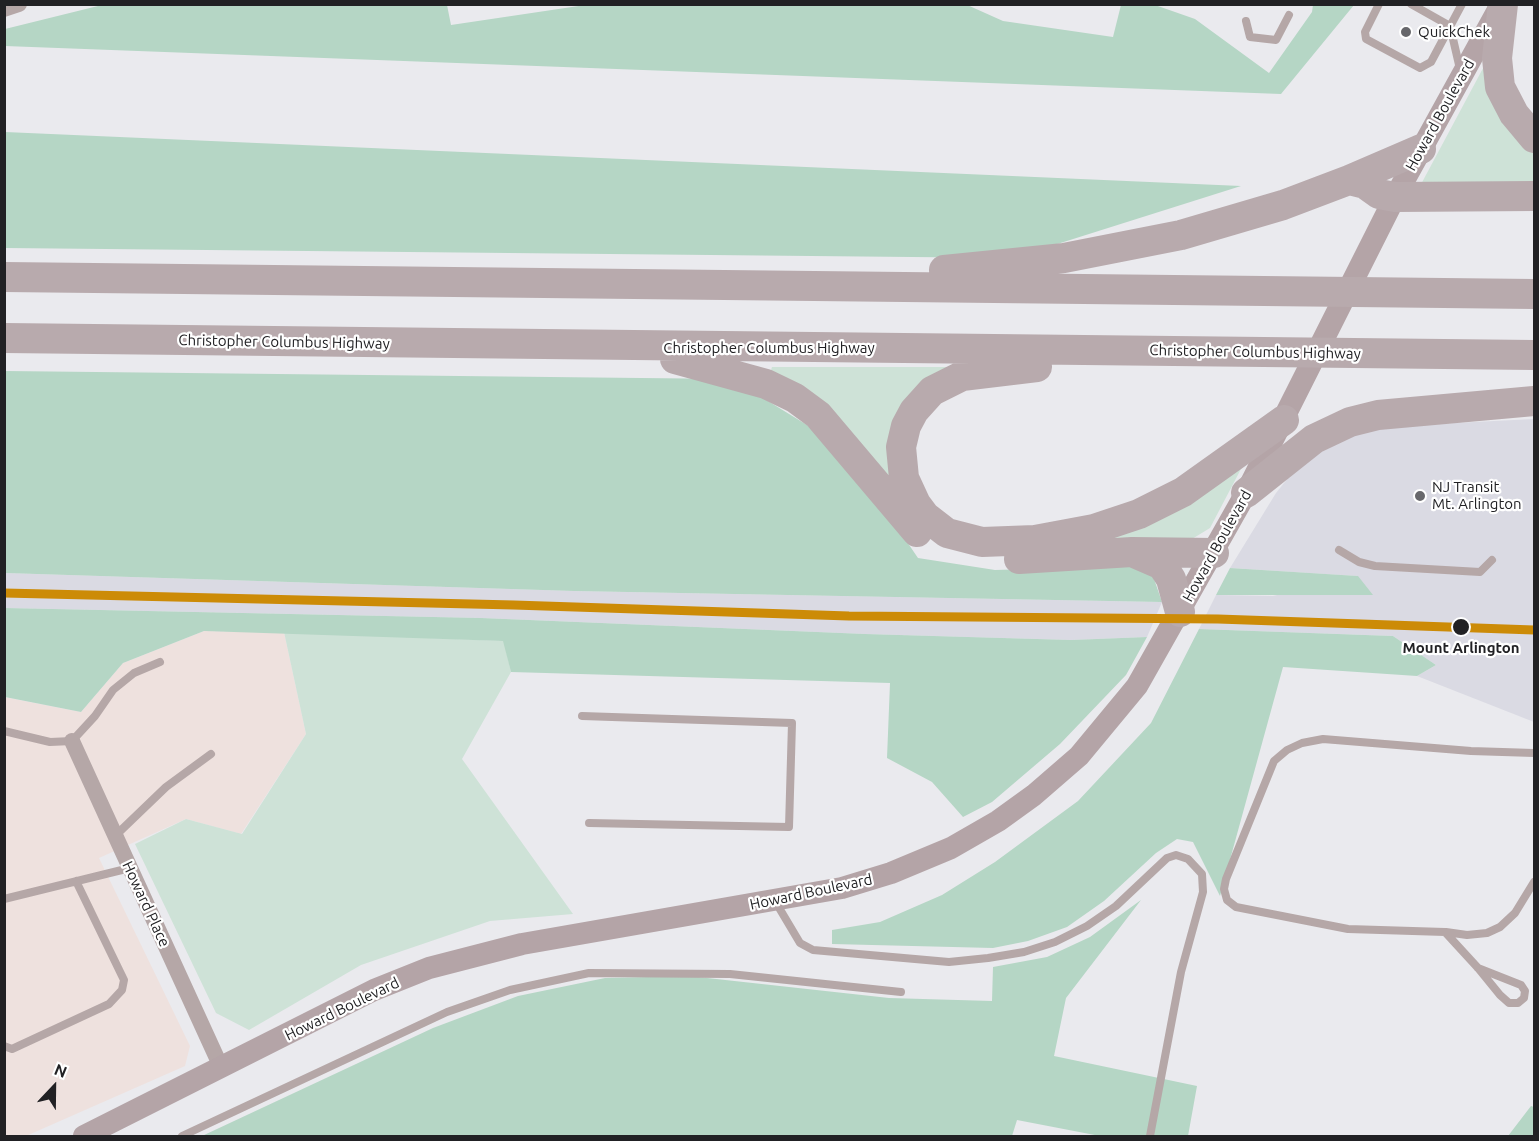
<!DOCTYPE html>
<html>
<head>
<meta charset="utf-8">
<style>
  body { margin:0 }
  #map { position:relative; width:1539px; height:1141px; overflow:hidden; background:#eaeaee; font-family:Ubuntu,sans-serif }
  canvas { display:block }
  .frame { position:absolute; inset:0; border:6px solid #212124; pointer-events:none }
  .north { position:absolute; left:24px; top:1057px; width:60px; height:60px; -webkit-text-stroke:4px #fff; paint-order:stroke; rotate:22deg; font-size:16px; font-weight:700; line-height:24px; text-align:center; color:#212124 }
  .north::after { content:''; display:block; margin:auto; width:21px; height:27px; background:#212124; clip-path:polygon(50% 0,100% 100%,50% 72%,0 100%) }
</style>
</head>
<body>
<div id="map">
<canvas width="1539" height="1141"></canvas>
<div class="frame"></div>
<div class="north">N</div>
</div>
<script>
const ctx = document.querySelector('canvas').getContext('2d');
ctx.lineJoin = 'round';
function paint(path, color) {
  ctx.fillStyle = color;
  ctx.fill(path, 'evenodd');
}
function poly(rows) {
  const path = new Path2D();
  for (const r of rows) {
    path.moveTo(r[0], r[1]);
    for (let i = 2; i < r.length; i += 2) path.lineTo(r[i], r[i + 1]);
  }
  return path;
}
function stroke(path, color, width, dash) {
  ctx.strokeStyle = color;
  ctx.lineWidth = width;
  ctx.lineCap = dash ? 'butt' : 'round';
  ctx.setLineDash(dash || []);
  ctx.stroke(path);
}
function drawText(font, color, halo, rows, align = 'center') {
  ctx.font = font + ' Ubuntu,sans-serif';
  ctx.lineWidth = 4.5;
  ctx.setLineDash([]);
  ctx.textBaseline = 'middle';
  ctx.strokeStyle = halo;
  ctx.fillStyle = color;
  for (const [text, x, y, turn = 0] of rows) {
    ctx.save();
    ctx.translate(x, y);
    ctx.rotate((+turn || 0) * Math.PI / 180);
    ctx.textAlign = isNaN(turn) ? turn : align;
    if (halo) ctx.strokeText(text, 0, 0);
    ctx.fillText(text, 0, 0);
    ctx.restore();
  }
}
const built = poly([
  [1534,419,1534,722,1417,676,1436,665,1393,636,1199,629,1216,595,1273,596,1357,576,1230,568,1276,493,1296,468,1331,440,1374,427],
  [5,573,574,591,1162,602,1147,637,1071,640,865,634,481,618,5,608]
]);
const industrial = poly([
  [204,631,284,632,306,734,241,834,186,819,99,858,190,1046,185,1066,26,1136,4,1136,4,697,81,712,123,663]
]);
const green = poly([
  [1489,57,1534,148,1534,189,1419,188],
  [772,367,979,367,955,372,938,380,916,396,903,417,895,447,896,475,911,509,937,534,971,549,1035,548,1102,534,1157,513,1237,465,1242,467,1210,528,1192,539,1005,552,971,550,947,542,925,528,837,421,812,399,770,373],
  [284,632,504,641,511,672,462,759,573,914,490,921,361,965,249,1030,216,1013,135,844,186,819,242,834,306,734]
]);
const forest = poly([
  [102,5,447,5,451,25,592,4,965,4,1003,21,1113,37,1121,5,1155,5,1195,19,1269,73,1312,12,1313,5,1354,5,1281,94,5,46,5,29],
  [5,132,1241,186,1013,258,5,248],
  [5,371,732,379,807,425,873,492,918,558,995,570,1135,566,1153,576,1162,602,574,591,5,573],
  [1230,568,1358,576,1373,595,1216,595],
  [5,608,481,618,865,634,1071,640,1147,637,1126,675,1060,744,992,802,963,817,932,782,887,758,890,683,511,672,503,641,204,631,123,663,81,712,5,697],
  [1199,629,1393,636,1436,665,1417,676,1283,667,1220,896,1193,842,1177,839,1156,853,1104,901,1067,927,1028,941,993,948,832,944,832,930,880,922,942,895,995,862,1078,801,1151,723],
  [1141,900,1066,998,1054,1056,1197,1086,1188,1136,1100,1136,1017,1120,1012,1136,202,1136,433,1028,518,996,605,978,689,976,889,998,992,1001,993,967,1047,957,1090,937],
  [1531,1106,1534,1107,1534,1136,1508,1136]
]);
const lane = poly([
  [1379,4,1365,32,1366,39,1420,68,1431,62,1462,4],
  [1411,4,1450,26,1460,69],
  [1246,21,1250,37,1276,40,1289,15],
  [1339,550,1359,562,1375,566,1480,572,1492,560],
  [582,716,792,723,789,827,589,823],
  [4,731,50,742,72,741,95,716,113,690,134,673,160,662],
  [115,836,166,787,211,754],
  [4,899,130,868],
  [775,901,800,943,813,950,949,962,988,958,1024,952,1055,942,1087,926,1116,906,1167,858,1176,855,1188,859,1202,874,1203,892,1181,972,1150,1136],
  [1446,932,1467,935,1487,933,1500,927,1515,913,1534,882],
  [1478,968,1445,932,1348,929,1236,907,1227,900,1224,889,1226,879,1274,761,1287,750,1302,743,1323,739,1471,751,1534,753],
  [1478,968,1521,985,1525,991,1524,998,1518,1003,1509,1003,1500,995,1478,968],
  [4,1046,12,1049,109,1004,122,990,124,980,76,881],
  [182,1136,447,1012,510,990,589,973,730,974,901,992]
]);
const street = poly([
  [4,9,19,4],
  [72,741,221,1067]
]);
const secondary = poly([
  [84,1136,374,990,429,968,522,944,842,888,891,873,951,848,998,821,1034,795,1079,756,1137,686,1246,493,1395,197,1499,8]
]);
const highway = poly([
  [1503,4,1497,58,1500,87,1514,114,1534,138],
  [1349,180,1365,184,1379,194,1395,197,1534,196],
  [944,270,1064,258,1181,235,1283,205,1349,180,1421,149],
  [4,277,1534,294],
  [4,338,1534,355],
  [675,359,766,384,795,398,818,415,917,532],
  [1037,367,962,376,932,391,914,411,906,426,901,447,904,478,916,504,925,516,947,533,982,542,1035,540,1094,529,1139,514,1183,492,1284,420],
  [1246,493,1314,439,1350,422,1378,415,1534,401],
  [1132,552,1162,565,1171,579,1180,612],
  [1019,559,1132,552,1214,553]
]);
const rail1 = poly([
  [4,593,514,605,849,616,1218,619,1534,630]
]);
const markers = [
  [1406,32,6,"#67676b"],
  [1420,496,6,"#67676b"],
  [1461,627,9,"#212124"]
];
const poiNames = [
  ["QuickChek",1418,32],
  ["NJ Transit",1432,487],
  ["Mt. Arlington",1432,504]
];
const streetNames = [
  ["Howard Boulevard",1440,115,-61],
  ["Christopher Columbus Highway",284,342,1],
  ["Christopher Columbus Highway",769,348],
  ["Christopher Columbus Highway",1255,352,1],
  ["Howard Boulevard",1217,546,-61],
  ["Howard Boulevard",811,892,-12],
  ["Howard Place",146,904,65],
  ["Howard Boulevard",342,1009,-26]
];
const stopNames = [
  ["Mount Arlington",1461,648]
];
paint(built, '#dadae3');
paint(industrial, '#eee1de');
paint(green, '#cee2d7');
paint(forest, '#b5d6c5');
stroke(lane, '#b5a7a7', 8);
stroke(street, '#b5a7a7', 16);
stroke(secondary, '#b4a4a7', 22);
stroke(highway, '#b8aaad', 30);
stroke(rail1, '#cc8b07', 9);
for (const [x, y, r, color] of markers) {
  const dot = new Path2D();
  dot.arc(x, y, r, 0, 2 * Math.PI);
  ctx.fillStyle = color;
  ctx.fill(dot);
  stroke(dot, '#fff', 2);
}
drawText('15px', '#212124', '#fff', poiNames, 'left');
drawText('15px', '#212124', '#fff', streetNames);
drawText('bold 15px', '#212124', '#fff', stopNames);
</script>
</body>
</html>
